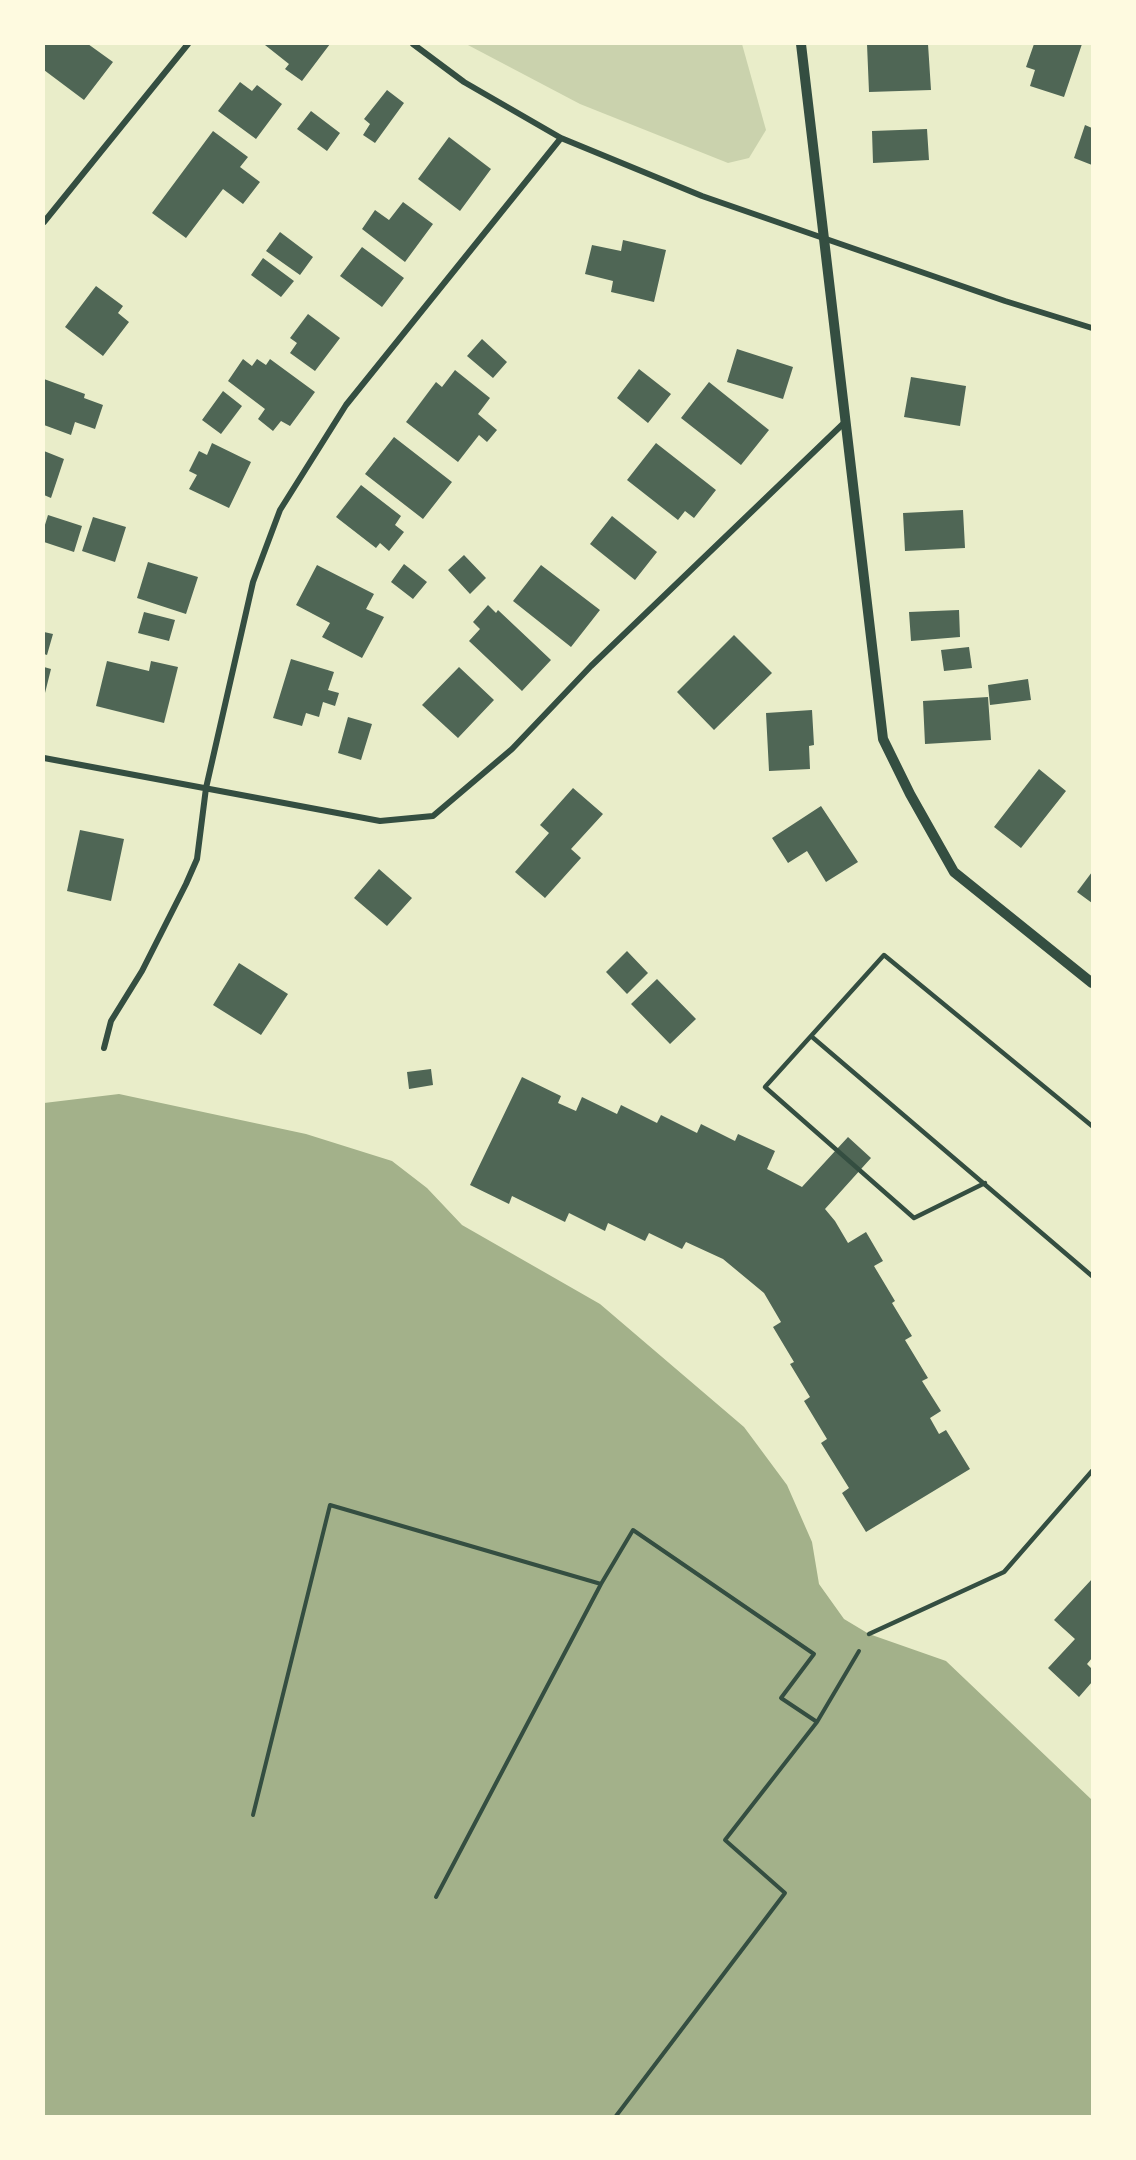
<!DOCTYPE html>
<html>
<head>
<meta charset="utf-8">
<style>
  body { margin:0 }
  #map { position:relative; width:1136px; height:2160px; overflow:hidden; background:#e9edc9; font-family:Inter,sans-serif }
  canvas { display:block }
  .frame { position:absolute; inset:0; border:45px solid #fefae0; pointer-events:none }
</style>
</head>
<body>
<div id="map">
<canvas width="1136" height="2160"></canvas>
<div class="frame"></div>
</div>
<script>
const ctx = document.querySelector('canvas').getContext('2d');
ctx.lineJoin = 'round';
function paint(path, color) {
  ctx.fillStyle = color;
  ctx.fill(path, 'evenodd');
}
function poly(rows) {
  const path = new Path2D();
  for (const r of rows) {
    path.moveTo(r[0], r[1]);
    for (let i = 2; i < r.length; i += 2) path.lineTo(r[i], r[i + 1]);
  }
  return path;
}
function stroke(path, color, width, dash) {
  ctx.strokeStyle = color;
  ctx.lineWidth = width;
  ctx.lineCap = dash ? 'butt' : 'round';
  ctx.setLineDash(dash || []);
  ctx.stroke(path);
}
const green = poly([
  [466,44,742,44,766,130,749,158,728,163,580,104]
]);
const water = poly([
  [119,1094,306,1134,392,1161,427,1188,462,1225,600,1304,744,1427,787,1485,812,1542,819,1584,844,1619,869,1634,946,1661,1092,1800,1092,2116,44,2116,44,1103]
]);
const building = poly([
  [44,44,88,44,113,62,84,100,44,70],
  [266,44,330,44,302,81,285,69,289,64,265,45],
  [867,44,928,44,931,90,869,92],
  [1034,44,1082,44,1064,97,1030,86,1035,70,1026,67],
  [240,82,252,91,257,85,282,104,256,139,218,111],
  [387,90,404,103,375,143,363,135,370,124,364,119],
  [311,111,340,133,327,151,297,129],
  [1085,125,1092,128,1092,165,1074,158],
  [927,129,929,160,873,163,872,131],
  [213,131,248,157,240,167,260,182,243,204,223,189,186,238,152,213],
  [449,137,491,169,460,211,418,179],
  [403,202,433,224,405,262,362,229,375,210,389,220],
  [280,232,313,257,300,275,266,251],
  [623,240,666,250,654,302,611,292,613,281,585,274,592,245,621,251],
  [362,247,404,278,382,307,340,276],
  [263,258,294,281,281,297,251,275],
  [96,286,123,306,118,313,129,322,103,356,65,327],
  [308,314,340,338,315,371,290,353,297,343,290,338],
  [482,339,507,362,493,378,467,356],
  [737,349,793,367,783,399,727,382],
  [243,359,252,366,257,359,266,365,270,359,315,392,290,426,281,421,273,431,258,419,265,409,228,381],
  [639,369,671,394,648,423,617,398],
  [455,370,490,398,478,414,497,430,487,442,479,435,458,462,406,422,436,382,442,387],
  [911,377,966,386,960,426,904,417],
  [44,379,85,394,84,398,103,405,95,429,75,422,71,435,44,425],
  [709,382,769,430,741,465,681,418],
  [223,391,242,406,221,434,202,420],
  [394,437,452,482,423,519,365,474],
  [212,443,251,462,229,508,189,489,197,475,189,471,199,451,207,455],
  [656,443,716,490,694,518,685,511,678,520,627,480],
  [44,451,64,459,51,498,44,495],
  [361,485,401,516,395,525,404,532,389,551,380,543,376,548,336,517],
  [963,510,965,548,905,551,903,513],
  [48,515,82,526,74,552,44,542,44,528],
  [612,516,657,552,635,580,590,544],
  [93,517,126,527,115,562,82,551],
  [464,555,486,578,470,594,448,570],
  [148,562,198,577,186,614,137,598],
  [404,564,427,582,413,599,391,582],
  [317,565,374,594,366,609,384,617,362,658,322,637,330,623,296,605],
  [541,565,600,610,571,647,513,601],
  [488,605,496,613,498,610,551,660,522,691,469,641,480,629,473,622],
  [959,610,960,637,911,641,909,612],
  [144,612,175,620,169,641,138,633],
  [44,632,53,634,47,655,44,654],
  [734,635,772,673,714,730,677,692],
  [969,647,972,668,944,671,941,650],
  [291,659,334,672,328,690,339,693,335,706,323,702,319,717,306,713,302,726,273,718],
  [107,661,149,671,151,661,178,667,164,723,96,706],
  [44,667,51,669,44,697],
  [459,667,494,700,458,738,422,705],
  [1028,679,1031,700,990,705,988,685],
  [988,697,991,740,925,744,923,701],
  [812,710,814,745,809,746,810,769,769,771,766,713],
  [348,717,372,724,361,760,338,753],
  [1039,769,1066,791,1021,848,994,827],
  [573,788,603,814,571,849,581,858,545,898,515,872,549,833,540,825],
  [821,806,858,862,826,882,807,851,788,863,772,838],
  [80,830,124,839,111,901,67,891],
  [379,869,412,898,387,926,354,898],
  [1092,872,1092,903,1077,892],
  [627,951,648,973,627,994,606,972],
  [239,963,288,994,261,1035,213,1005],
  [657,979,696,1019,670,1044,631,1004],
  [431,1069,433,1085,409,1089,407,1072],
  [522,1077,561,1096,558,1103,576,1111,582,1097,617,1114,621,1105,657,1123,661,1115,697,1133,701,1124,735,1141,738,1134,775,1151,767,1169,802,1187,848,1137,871,1158,825,1209,835,1221,848,1243,866,1232,883,1261,874,1266,895,1301,892,1303,912,1336,905,1340,928,1378,922,1381,941,1411,930,1418,939,1434,946,1430,970,1469,866,1532,842,1493,849,1488,821,1443,827,1439,804,1401,810,1397,790,1364,794,1362,773,1327,781,1322,764,1293,723,1259,686,1242,682,1249,649,1233,645,1241,608,1223,605,1231,569,1213,565,1222,512,1196,509,1204,470,1185],
  [1092,1579,1092,1658,1087,1664,1092,1669,1092,1682,1079,1697,1048,1668,1075,1639,1054,1620]
]);
const path = poly([
  [817,1722,859,1651],
  [253,1815,330,1505,601,1584],
  [436,1897,601,1584,633,1530,814,1654,781,1698,817,1722,725,1840,785,1893,616,2116]
]);
const service = poly([
  [811,1036,765,1087,914,1218,985,1183],
  [1092,1126,884,955,811,1036,1092,1276],
  [869,1634,1004,1572,1092,1471]
]);
const minor = poly([
  [413,44,464,82,561,138,702,196,1005,301,1092,328],
  [44,222,188,44],
  [44,758,380,821,433,816,512,749,591,666,846,421],
  [104,1048,111,1021,142,971,186,884,197,859,206,788,253,582,280,510,346,405,561,138]
]);
const tertiary = poly([
  [801,44,883,739,910,794,954,872,1092,983]
]);
paint(green, '#cad2ad');
paint(water, '#a3b18a');
paint(building, '#4f6655');
stroke(path, '#344e41', 4);
stroke(service, '#344e41', 4.5);
stroke(minor, '#344e41', 6);
stroke(tertiary, '#344e41', 10);
</script>
</body>
</html>
